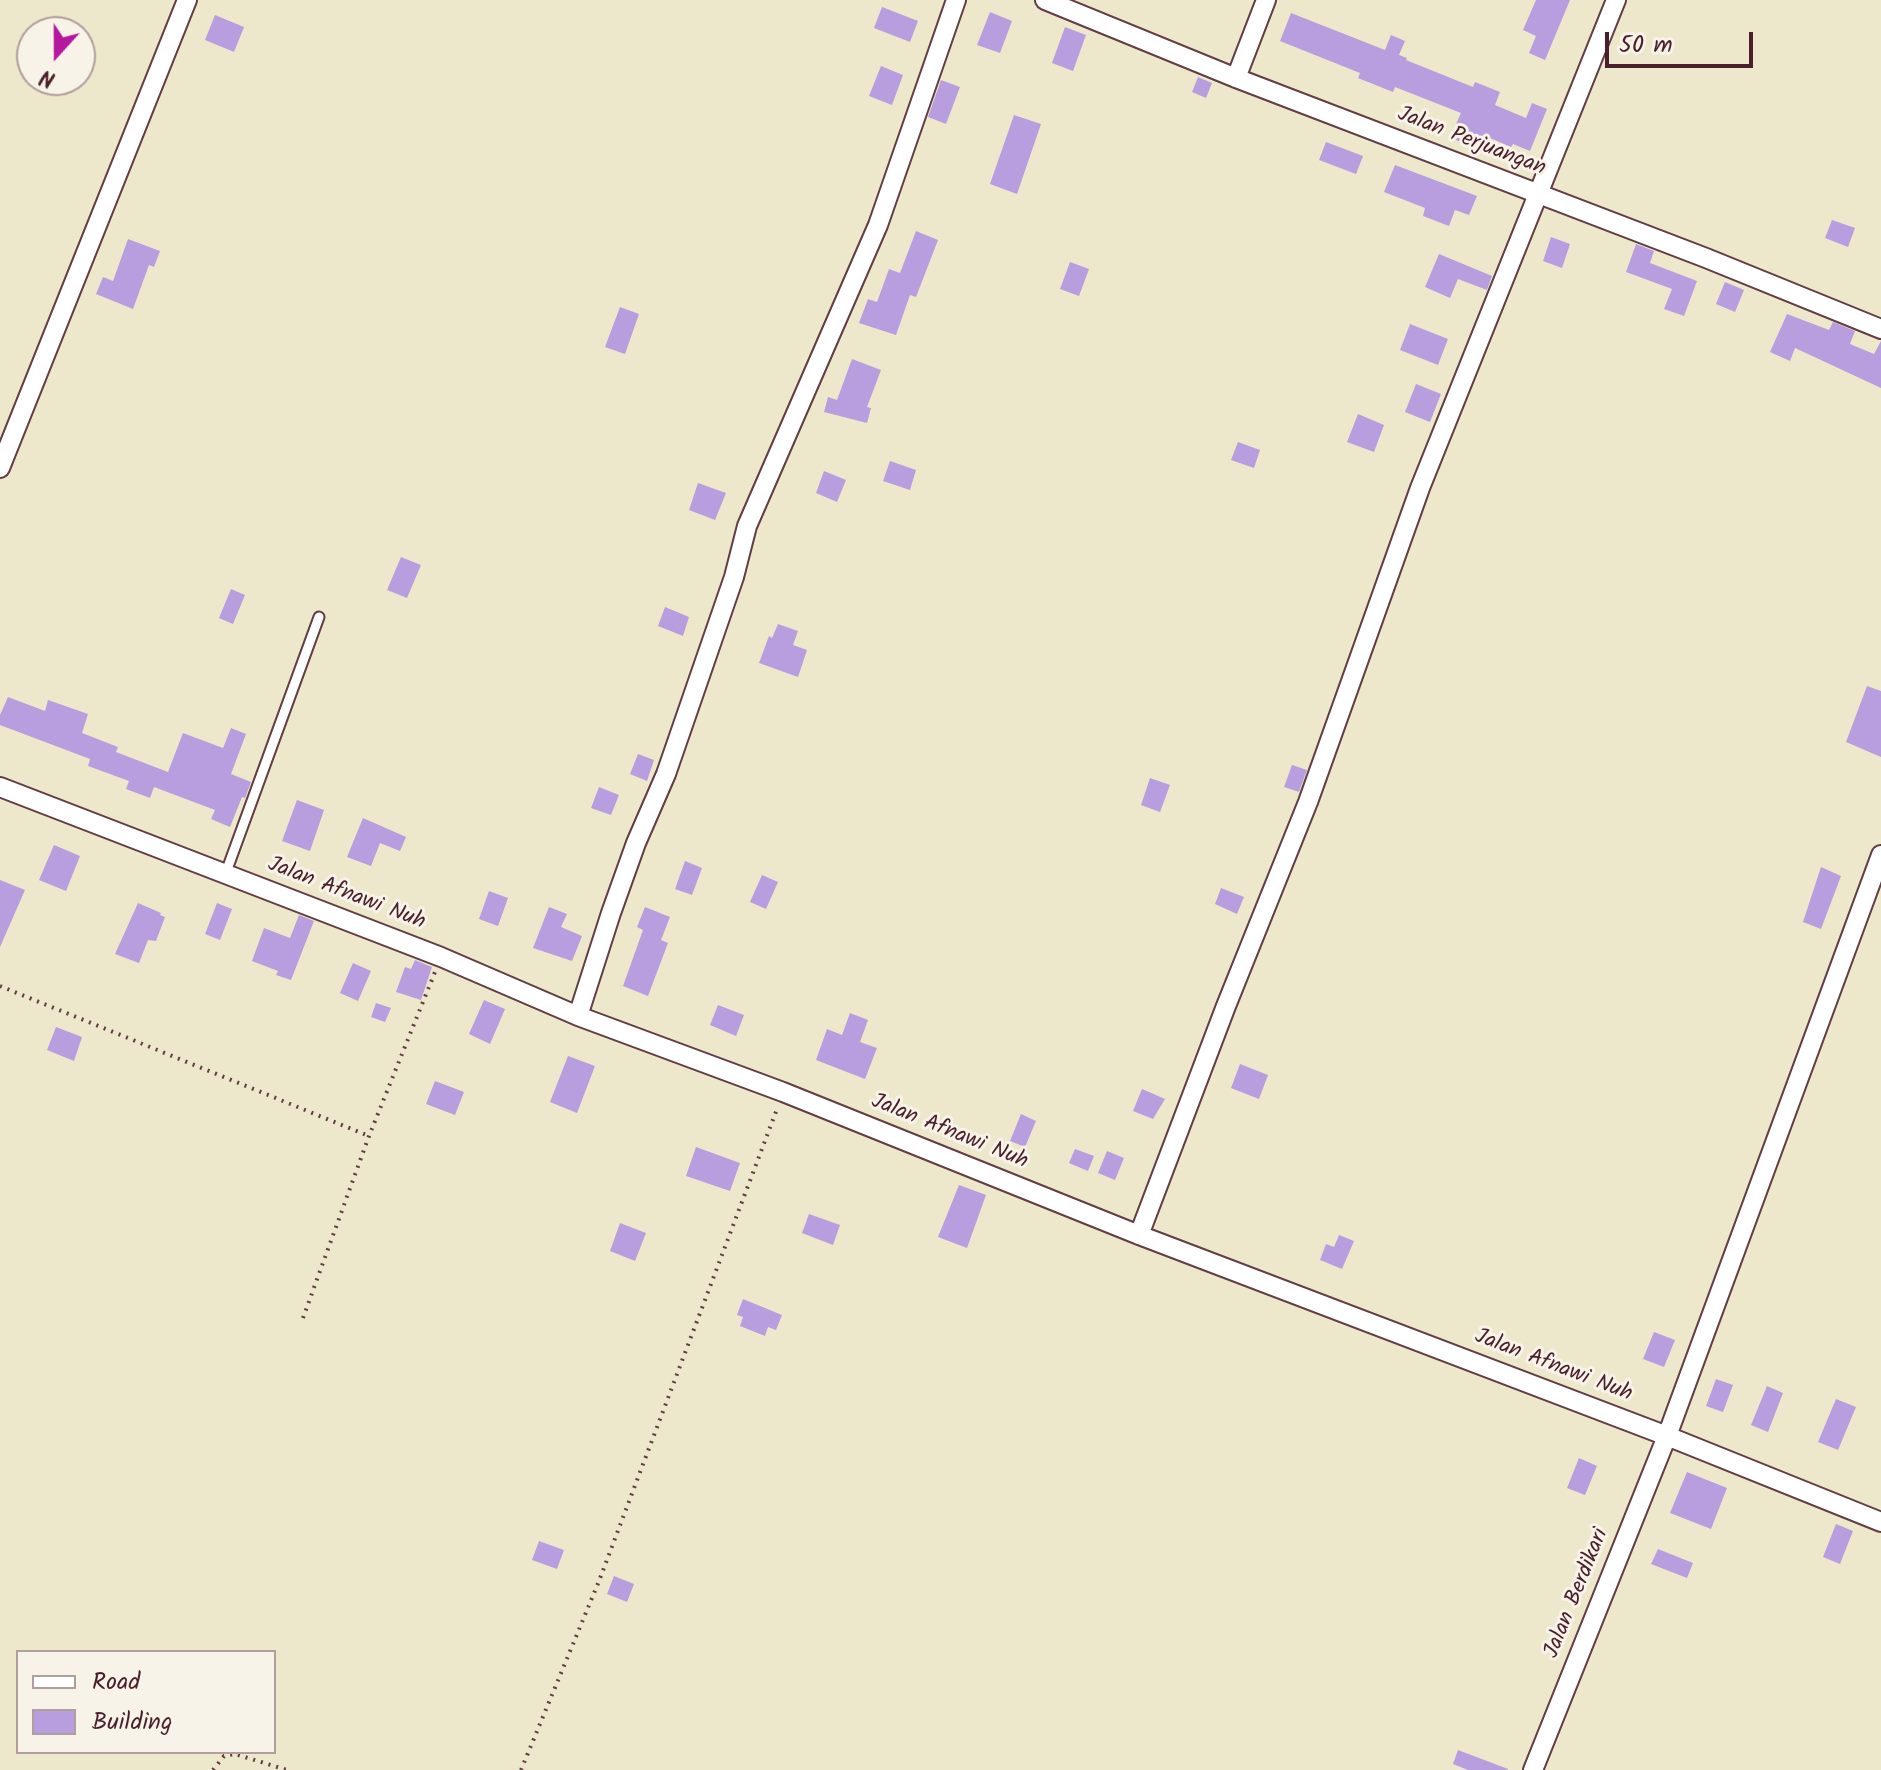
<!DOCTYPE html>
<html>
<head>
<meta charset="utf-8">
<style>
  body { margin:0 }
  #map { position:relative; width:1881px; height:1770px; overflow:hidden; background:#ede7cb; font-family:Kalam,sans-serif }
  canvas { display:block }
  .legend { position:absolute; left:16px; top:1650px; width:260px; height:104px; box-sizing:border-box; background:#f7f3e8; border:2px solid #b29e9c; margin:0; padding:10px 14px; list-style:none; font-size:24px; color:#4a1f2b }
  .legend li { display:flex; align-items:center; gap:16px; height:40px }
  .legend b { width:40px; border:2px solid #b29e9c }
  .north { position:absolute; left:16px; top:16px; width:80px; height:80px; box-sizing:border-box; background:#f7f3e8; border:2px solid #b29e9c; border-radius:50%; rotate:201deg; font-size:22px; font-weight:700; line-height:32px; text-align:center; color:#4a1f2b }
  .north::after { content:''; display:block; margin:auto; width:28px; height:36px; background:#b5179e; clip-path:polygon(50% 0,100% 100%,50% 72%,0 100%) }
  .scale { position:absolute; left:1605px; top:32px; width:148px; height:36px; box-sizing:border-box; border:4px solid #4a1f2b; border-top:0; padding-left:10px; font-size:24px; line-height:28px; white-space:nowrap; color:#4a1f2b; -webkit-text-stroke:6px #f7f3e8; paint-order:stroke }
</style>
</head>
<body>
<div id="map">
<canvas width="1881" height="1770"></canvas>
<ul class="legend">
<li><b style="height:10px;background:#fff"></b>Road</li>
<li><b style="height:22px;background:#b89edf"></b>Building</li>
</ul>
<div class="north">N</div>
<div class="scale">50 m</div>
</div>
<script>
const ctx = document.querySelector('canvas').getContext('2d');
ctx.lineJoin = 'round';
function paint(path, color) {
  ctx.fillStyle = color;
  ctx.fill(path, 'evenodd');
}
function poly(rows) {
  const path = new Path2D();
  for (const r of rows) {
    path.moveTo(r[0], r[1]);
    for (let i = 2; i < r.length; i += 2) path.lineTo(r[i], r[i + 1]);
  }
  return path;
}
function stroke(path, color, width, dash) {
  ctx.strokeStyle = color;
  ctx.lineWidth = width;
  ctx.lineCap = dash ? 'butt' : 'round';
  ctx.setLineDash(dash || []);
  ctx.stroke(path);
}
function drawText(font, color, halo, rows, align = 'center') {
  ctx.font = font + ' Kalam,sans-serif';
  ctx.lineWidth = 6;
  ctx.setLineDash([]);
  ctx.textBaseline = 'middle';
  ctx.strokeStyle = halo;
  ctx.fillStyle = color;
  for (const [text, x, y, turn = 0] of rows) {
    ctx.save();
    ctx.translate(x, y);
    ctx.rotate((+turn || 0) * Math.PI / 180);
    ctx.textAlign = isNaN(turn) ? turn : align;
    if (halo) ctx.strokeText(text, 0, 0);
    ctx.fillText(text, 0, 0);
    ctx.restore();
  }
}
const building = poly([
  [1536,0,1570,0,1545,60,1529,53,1536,36,1523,30],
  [882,7,918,21,910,42,874,28],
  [990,12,1012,21,1000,53,977,45],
  [1291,13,1385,50,1391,35,1405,41,1399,55,1407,58,1406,60,1473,87,1475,82,1500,92,1495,105,1526,118,1532,103,1547,109,1530,151,1513,144,1511,147,1483,135,1477,149,1456,140,1462,126,1456,124,1461,113,1395,87,1393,92,1358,78,1360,73,1280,41],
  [215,15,244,27,234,52,205,40],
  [1065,27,1086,35,1073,71,1052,63],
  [881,66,903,75,892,105,869,96],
  [1198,77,1212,83,1206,98,1192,92],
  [941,80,960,87,946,124,928,117],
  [1014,115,1041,124,1017,194,990,184],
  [1326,142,1363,156,1356,174,1319,160],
  [1395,165,1477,196,1469,215,1455,210,1449,226,1423,216,1425,208,1384,192],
  [1832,220,1855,228,1848,247,1825,238],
  [916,231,938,240,916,297,910,295,896,335,859,323,868,299,877,302,889,269,900,273],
  [1551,237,1570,244,1562,268,1543,261],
  [128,239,160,251,154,267,149,265,133,309,96,294,103,277,113,281],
  [1636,244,1654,251,1650,263,1697,281,1684,316,1664,309,1672,289,1626,272],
  [1439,254,1492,276,1487,290,1458,279,1450,298,1425,287],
  [1070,262,1089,269,1079,296,1060,289],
  [1725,282,1744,290,1735,312,1716,304],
  [620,307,639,314,625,354,605,347],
  [1787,314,1829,330,1833,322,1855,331,1850,344,1874,354,1881,341,1881,388,1795,348,1790,361,1770,352],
  [1410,324,1448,339,1438,365,1400,350],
  [852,359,881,370,867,407,871,408,867,423,824,412,828,397,837,400],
  [1416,384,1441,394,1430,422,1405,412],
  [1358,414,1384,425,1374,452,1347,442],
  [1238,442,1260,450,1254,468,1231,460],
  [890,461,916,470,910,490,883,481],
  [824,471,846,480,837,502,816,493],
  [698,483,726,493,715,520,689,510],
  [401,557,421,565,407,598,387,590],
  [231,589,245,595,233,624,219,618],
  [665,607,689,617,683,636,658,626],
  [778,624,798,631,793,645,807,650,798,677,759,663,769,636,772,638],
  [1867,686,1881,691,1881,757,1846,742],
  [8,697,45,711,48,700,88,714,82,733,118,747,116,752,168,772,183,733,223,748,231,728,246,734,231,774,251,782,245,798,242,797,230,827,211,819,215,810,154,787,150,798,126,789,129,781,88,766,90,759,0,725,0,715],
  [638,754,654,760,647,781,630,774],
  [1292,765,1307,770,1299,792,1284,787],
  [1150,778,1170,785,1160,812,1141,805],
  [599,787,619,795,611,815,591,808],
  [297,800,324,810,310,851,282,841],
  [363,818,406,837,400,851,380,843,371,866,347,857],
  [54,845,80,856,66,891,39,880],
  [685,861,702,868,692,895,675,889],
  [1821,867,1841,876,1821,929,1803,922],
  [762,875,778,882,766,909,750,902],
  [0,880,25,890,0,947],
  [1221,888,1244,897,1237,914,1215,904],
  [489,891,508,898,498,926,479,919],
  [138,903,161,913,160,915,165,917,156,941,148,940,139,963,115,954],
  [217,903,232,909,220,940,205,934],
  [549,907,567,914,561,927,582,936,572,961,533,948],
  [645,907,670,917,661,940,668,943,648,996,623,986,643,930,637,927],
  [299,915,314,921,291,980,276,975,278,971,252,961,264,928,290,938],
  [415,960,432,967,421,1000,396,992,405,967,411,969],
  [353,963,371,971,358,1001,340,993],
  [484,1000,505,1009,490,1044,469,1034],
  [376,1003,391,1008,385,1022,371,1017],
  [718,1005,744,1015,736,1036,710,1025],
  [850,1013,868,1020,860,1042,877,1048,865,1079,816,1060,827,1029,842,1035],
  [56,1027,82,1037,74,1061,47,1050],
  [568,1056,595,1066,577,1113,550,1102],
  [1240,1064,1268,1075,1259,1099,1231,1088],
  [435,1081,464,1092,455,1115,426,1104],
  [1142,1089,1165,1099,1153,1119,1133,1111],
  [1021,1114,1036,1121,1025,1147,1010,1141],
  [696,1147,740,1163,730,1191,686,1176],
  [1075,1149,1094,1156,1088,1171,1069,1163],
  [1107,1151,1124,1158,1115,1180,1098,1173],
  [959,1185,986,1195,967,1248,938,1237],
  [809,1214,840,1225,833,1245,802,1233],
  [620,1223,646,1233,635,1261,610,1251],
  [1339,1235,1354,1241,1342,1269,1320,1260,1326,1244,1334,1247],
  [743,1299,782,1315,776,1330,768,1327,765,1336,740,1326,743,1317,737,1315],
  [1654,1332,1675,1340,1664,1367,1643,1359],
  [1716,1379,1733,1385,1723,1412,1706,1406],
  [1767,1386,1783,1393,1768,1432,1751,1425],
  [1836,1399,1856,1407,1838,1450,1818,1442],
  [1579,1458,1597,1466,1585,1495,1567,1488],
  [1687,1472,1727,1488,1711,1529,1670,1513],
  [1836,1524,1853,1531,1840,1564,1823,1557],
  [539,1541,564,1550,557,1569,532,1560],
  [1658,1549,1693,1563,1687,1578,1651,1564],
  [614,1576,634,1584,627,1602,607,1594],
  [1458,1750,1508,1769,1508,1770,1468,1770,1453,1764]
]);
const path = poly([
  [0,986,369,1136],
  [303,1318,369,1136,435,972],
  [213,1770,224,1756,235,1754,287,1770],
  [521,1770,599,1581,777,1109]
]);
const service = poly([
  [225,875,319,617]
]);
const minor = poly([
  [1045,0,1236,78,1706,258,1881,329],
  [1236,78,1266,0],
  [0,468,187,0],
  [0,787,441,957,578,1016,783,1092,1139,1235,1667,1436,1881,1522],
  [578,1016,611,913,636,843,666,774,734,577,747,526,878,225,956,0],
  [1139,1235,1226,1006,1308,802,1420,488,1616,0],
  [1533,1770,1667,1436,1881,855]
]);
const streetNames = [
  ["Jalan Perjuangan",1471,143,21],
  ["Jalan Afnawi Nuh",346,895,21],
  ["Jalan Afnawi Nuh",949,1133,22],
  ["Jalan Afnawi Nuh",1553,1367,21],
  ["Jalan Berdikari",1578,1594,-68]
];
paint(building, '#b89edf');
stroke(service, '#623d43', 13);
stroke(minor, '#623d43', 22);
stroke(path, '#623d43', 4, [2, 6]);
stroke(service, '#fff', 9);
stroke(minor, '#fff', 18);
drawText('22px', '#4a1f2b', '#f7f3e8', streetNames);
</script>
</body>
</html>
